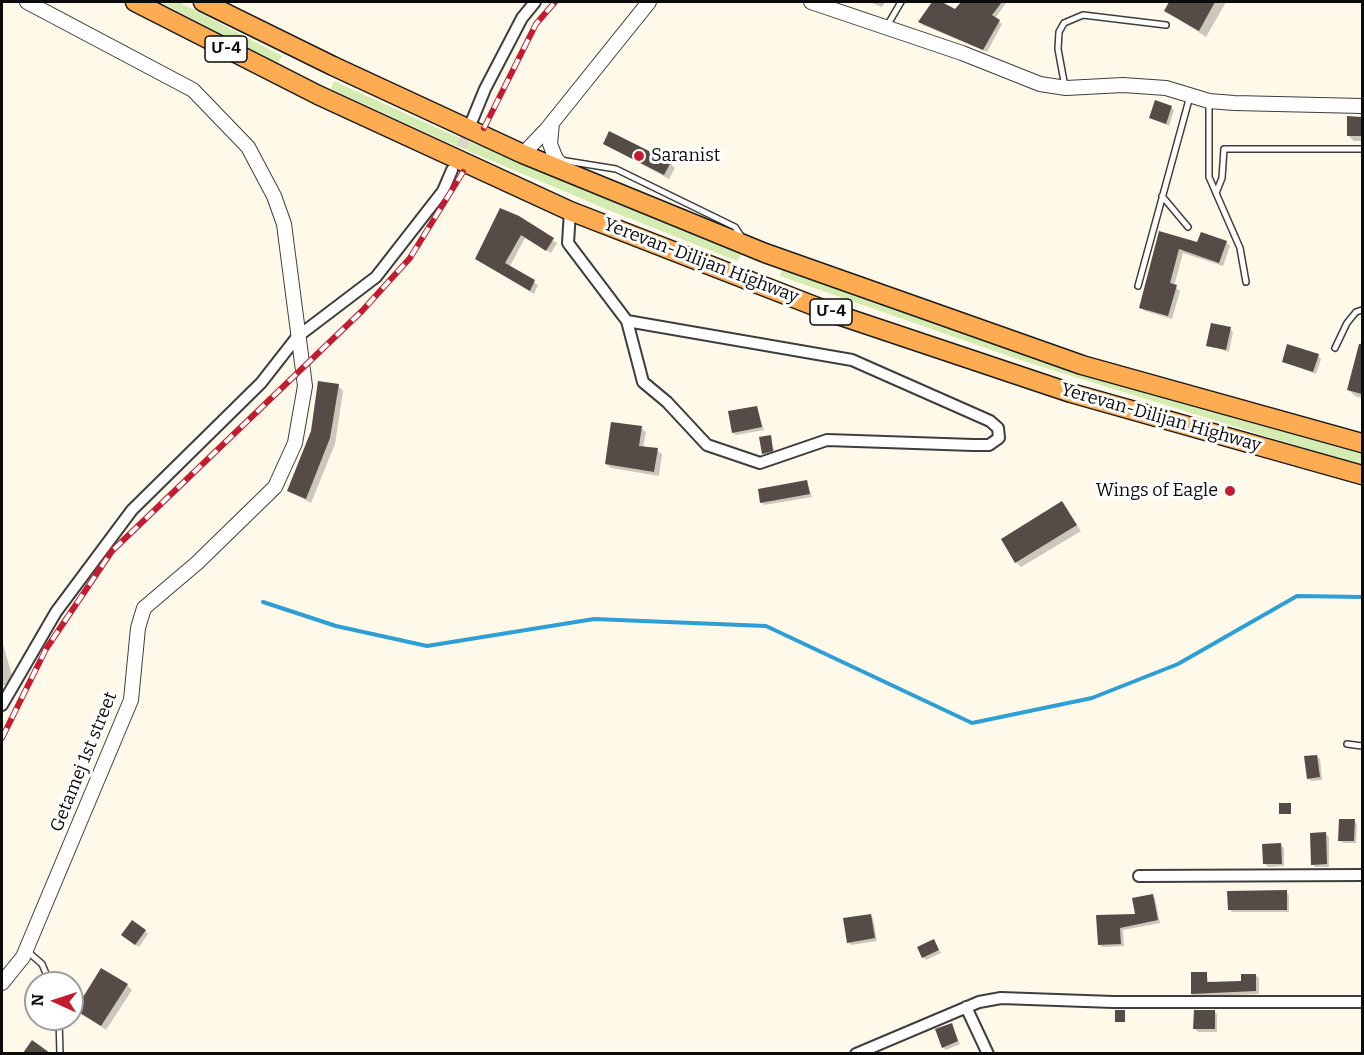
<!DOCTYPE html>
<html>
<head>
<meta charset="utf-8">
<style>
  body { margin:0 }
  #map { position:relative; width:1364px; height:1055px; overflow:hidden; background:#fff9ea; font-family:Bitter,serif }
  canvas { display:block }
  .frame { position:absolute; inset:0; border:3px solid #0b0b0b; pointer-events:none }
  .north { position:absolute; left:24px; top:971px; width:60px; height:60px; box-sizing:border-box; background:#fff; border:2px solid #9d9d9d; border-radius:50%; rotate:273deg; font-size:16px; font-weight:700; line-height:24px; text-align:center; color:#0b0b0b }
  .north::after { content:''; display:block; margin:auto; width:21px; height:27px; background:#c31c30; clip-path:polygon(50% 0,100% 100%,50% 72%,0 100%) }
</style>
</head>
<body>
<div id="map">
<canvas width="1364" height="1055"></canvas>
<div class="frame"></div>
<div class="north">N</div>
</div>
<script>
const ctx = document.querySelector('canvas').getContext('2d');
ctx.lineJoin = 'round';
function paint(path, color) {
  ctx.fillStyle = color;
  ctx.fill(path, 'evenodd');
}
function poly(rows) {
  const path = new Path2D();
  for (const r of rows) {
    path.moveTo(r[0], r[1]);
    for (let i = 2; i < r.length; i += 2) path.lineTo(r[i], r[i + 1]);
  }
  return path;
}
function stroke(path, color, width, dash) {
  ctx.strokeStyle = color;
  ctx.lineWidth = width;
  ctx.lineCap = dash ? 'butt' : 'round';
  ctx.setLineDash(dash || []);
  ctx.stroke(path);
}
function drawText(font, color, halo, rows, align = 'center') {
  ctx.font = font + ' Bitter,"Noto Sans Armenian",serif';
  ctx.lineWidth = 6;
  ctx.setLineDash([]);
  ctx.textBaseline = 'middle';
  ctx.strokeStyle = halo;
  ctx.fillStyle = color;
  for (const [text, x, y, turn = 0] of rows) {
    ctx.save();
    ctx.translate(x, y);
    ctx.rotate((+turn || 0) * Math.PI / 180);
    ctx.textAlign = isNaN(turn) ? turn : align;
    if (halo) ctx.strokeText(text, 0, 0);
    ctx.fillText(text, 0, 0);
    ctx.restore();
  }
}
const green = poly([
  [160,2,179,2,282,56,278,63],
  [334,81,448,133,743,252,737,261,611,211,447,142,331,89],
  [783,267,1154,391,1362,453,1362,466,1017,359,780,276]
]);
const shadow = poly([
  [869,2,885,2,882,7],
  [934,2,940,2,955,11,963,2,1007,2,995,18,1002,24,987,52,923,25,920,22],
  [1171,2,1226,2,1206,37,1166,11],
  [1171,107,1174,110,1169,126,1151,118],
  [1349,118,1362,118,1362,141,1354,141,1349,136],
  [605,144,670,163,675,168,669,179],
  [500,209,557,243,551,253,525,238,510,266,538,285,534,294,477,259],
  [1160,233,1198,244,1226,242,1230,246,1223,266,1183,253,1174,286,1180,291,1172,319,1145,311,1140,307],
  [1230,329,1233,332,1229,352,1208,345],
  [1362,338,1362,398,1355,396,1348,389],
  [1318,356,1321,359,1316,374,1283,361],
  [338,386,343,391,335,444,311,503,288,491],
  [757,407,764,430,736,435,733,432],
  [641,428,646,432,643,448,657,450,662,454,659,476,611,468,606,464],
  [770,437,775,453,766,456,763,453],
  [807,482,812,497,764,505,761,502],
  [1062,503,1081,531,1021,567,1016,562],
  [2,641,14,682,2,686],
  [1317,756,1320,759,1322,780,1311,781,1308,778],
  [1354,821,1357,824,1356,843,1343,843,1340,840],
  [1326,834,1329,837,1329,867,1315,867,1312,864],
  [1281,845,1284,848,1284,866,1268,867,1265,864],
  [1286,892,1289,895,1289,912,1232,912,1229,909],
  [1152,895,1155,898,1160,923,1123,930,1124,946,1102,947,1099,944,1136,915],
  [870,915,873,918,877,941,851,945,848,942],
  [145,931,148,934,139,947,126,938],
  [933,940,941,953,926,960,923,957],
  [1206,973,1209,983,1243,983,1256,975,1259,978,1259,994,1195,997,1192,994],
  [127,985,132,990,106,1030,77,1010],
  [1214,1011,1217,1014,1217,1032,1198,1032,1195,1029],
  [951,1025,960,1044,946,1050,943,1047]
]);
const stream = poly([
  [263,602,336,626,427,646,594,619,766,626,972,723,1092,698,1178,664,1297,596,1362,597]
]);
const building = poly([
  [932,2,942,2,955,9,961,2,1002,2,992,15,1000,20,983,50,918,22],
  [1169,2,1215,2,1199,31,1164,11],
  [1155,100,1172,106,1166,124,1149,118],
  [1347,116,1362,117,1362,136,1347,136],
  [609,131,671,162,664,175,603,144],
  [500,208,519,216,554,238,546,251,521,235,505,263,535,280,530,291,475,259],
  [1159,231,1197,242,1201,232,1227,241,1219,263,1179,249,1170,283,1177,285,1168,316,1139,308],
  [1211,323,1231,327,1226,350,1206,346],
  [1287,344,1319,354,1313,372,1282,362],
  [1359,344,1362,344,1362,394,1347,390],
  [318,381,339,384,330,438,306,499,287,491,311,431],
  [757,406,762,427,732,433,728,411],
  [611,422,642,426,639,446,658,448,654,472,605,464],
  [771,435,773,451,762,454,759,437],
  [807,480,810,494,760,503,758,489],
  [1062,501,1077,525,1015,563,1001,539],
  [1317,755,1320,777,1307,779,1304,756],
  [1279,803,1291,803,1291,814,1279,814],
  [1339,819,1355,819,1354,841,1338,841],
  [1326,832,1327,864,1311,865,1310,833],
  [1281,843,1282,864,1263,864,1262,844],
  [1287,890,1287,910,1228,910,1227,891],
  [1153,894,1158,920,1120,928,1121,944,1098,945,1096,915,1135,914,1132,898],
  [871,914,875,938,847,943,843,918],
  [132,920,146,930,135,945,121,935],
  [934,939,939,950,922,958,917,947],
  [101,968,128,984,101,1026,75,1010],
  [1191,972,1207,972,1207,982,1241,981,1241,974,1256,974,1256,991,1191,994],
  [1115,1010,1125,1010,1125,1022,1115,1022],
  [1194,1010,1215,1010,1215,1029,1193,1029],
  [952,1023,958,1041,942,1048,935,1029],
  [32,1040,50,1053,23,1053]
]);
const minorTunnel = poly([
  [456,161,470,126]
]);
const service = poly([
  [887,26,901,2],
  [1065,87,1058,49,1059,32,1064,23,1083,15,1166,25],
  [1209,102,1209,177,1240,248,1246,282],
  [560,160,616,169,735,227,741,236],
  [1216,193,1222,178,1224,149,1362,149],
  [1162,196,1188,227],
  [1138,286,1190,96],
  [1335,348,1347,323,1356,312,1362,310],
  [1347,744,1362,746],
  [27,951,42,964,50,983],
  [59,1019,60,1054]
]);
const minor = poly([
  [471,123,485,89,522,18,535,2],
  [570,211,568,243,627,321,852,360,990,421,998,428,999,438,989,445,973,445,827,440,760,463,707,445,667,402,643,382,627,321],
  [2,705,56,612,132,510,261,383,297,337,376,277,443,191,452,170],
  [1139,876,1362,875],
  [966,1007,988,1054],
  [856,1054,979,1002,1001,998,1113,1002,1362,1002]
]);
const tertiary = poly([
  [811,2,962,53,1040,84,1066,88,1123,85,1166,88,1209,101,1234,103,1362,106],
  [552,123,550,144,556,159,566,170],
  [523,154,547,129,649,2],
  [2,983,23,957,131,700,138,628,144,608,197,563,275,487,295,443,305,386,284,224,274,196,248,147,193,90,27,2]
]);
const trunk = poly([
  [135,2,318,95,570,211,835,314,1071,393,1362,475],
  [203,2,333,66,523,154,765,253,1082,365,1362,443]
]);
const rail = poly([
  [484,128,536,24,555,2],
  [2,738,46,649,112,551,362,311,410,258,463,172]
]);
const markers = [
  [639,156,6,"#c31c30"],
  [1230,491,6,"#c31c30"]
];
const shields = [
  [226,49,42],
  [831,312,42]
];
const shieldNames = [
  ["Մ-4",226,49],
  ["Մ-4",831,312]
];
const poiNames = [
  ["Saranist",651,156],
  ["Wings of Eagle",1218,491,"right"]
];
const streetNames = [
  ["Yerevan-Dilijan Highway",701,261,21],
  ["Yerevan-Dilijan Highway",1161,418,16],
  ["Getamej 1st street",84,762,-68]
];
paint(green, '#d4ebb1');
paint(shadow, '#0003');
stroke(stream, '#2d9fd5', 4);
paint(building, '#554b47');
stroke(minorTunnel, '#dad5c9', 10, [10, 5]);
stroke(service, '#3e3e3e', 8);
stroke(minor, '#3e3e3e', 14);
stroke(tertiary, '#3e3e3e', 16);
stroke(trunk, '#1c1c1c', 21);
stroke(service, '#fff', 5);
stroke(minor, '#fff', 10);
stroke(tertiary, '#fff', 14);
stroke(trunk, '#feac52', 18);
stroke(rail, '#c31c30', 6);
stroke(rail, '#fff', 4, [11]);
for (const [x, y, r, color] of markers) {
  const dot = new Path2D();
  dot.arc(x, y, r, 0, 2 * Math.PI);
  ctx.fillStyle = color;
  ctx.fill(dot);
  stroke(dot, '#fff', 2);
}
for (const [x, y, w] of shields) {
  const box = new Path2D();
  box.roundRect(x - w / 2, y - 13, w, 26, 4.5);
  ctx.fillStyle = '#fff';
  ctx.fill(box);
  stroke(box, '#0b0b0b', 1.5);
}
drawText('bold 16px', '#0b0b0b', null, shieldNames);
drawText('18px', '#0b0b0b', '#fff', poiNames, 'left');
drawText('18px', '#0b0b0b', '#fff', streetNames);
</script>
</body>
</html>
